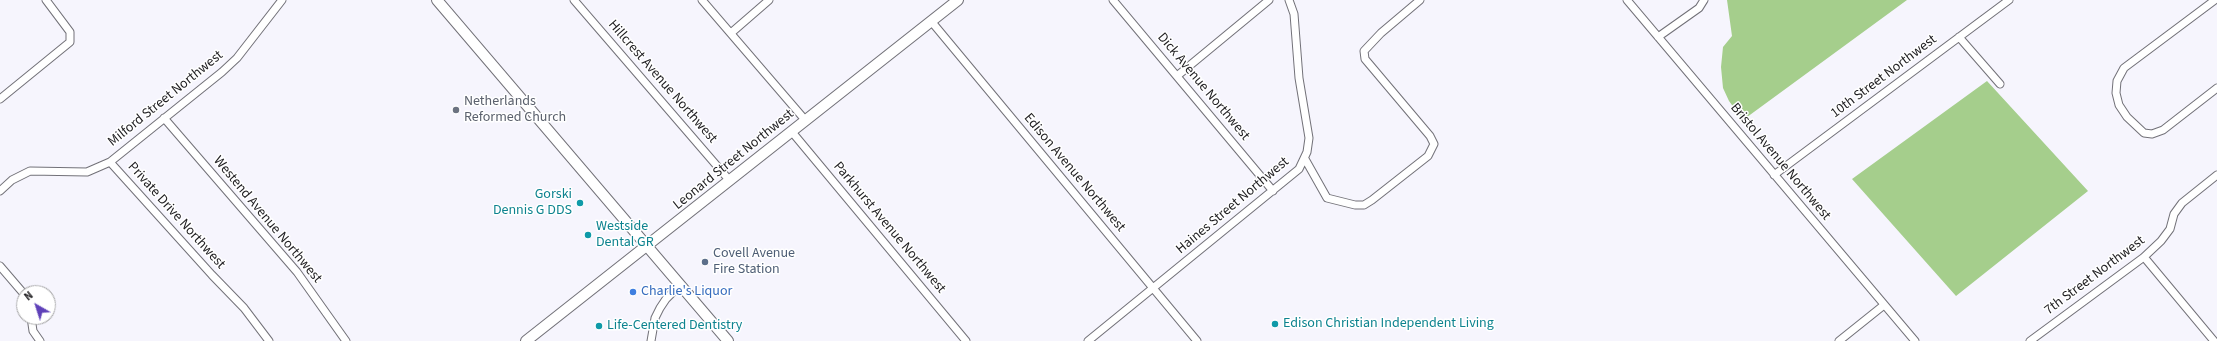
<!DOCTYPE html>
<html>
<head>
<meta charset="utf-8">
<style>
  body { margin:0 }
  #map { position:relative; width:2217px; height:341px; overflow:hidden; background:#f6f5fd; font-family:"Source Sans 3",sans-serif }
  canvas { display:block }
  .north { position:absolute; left:16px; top:285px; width:40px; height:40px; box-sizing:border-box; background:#fff; border:1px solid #a5a5a6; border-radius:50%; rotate:321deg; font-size:11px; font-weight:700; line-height:16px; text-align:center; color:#1e1d20 }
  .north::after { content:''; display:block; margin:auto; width:14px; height:18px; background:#5f41b9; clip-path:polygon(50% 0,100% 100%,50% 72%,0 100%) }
</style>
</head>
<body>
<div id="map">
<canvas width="2217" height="341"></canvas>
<div class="north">N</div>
</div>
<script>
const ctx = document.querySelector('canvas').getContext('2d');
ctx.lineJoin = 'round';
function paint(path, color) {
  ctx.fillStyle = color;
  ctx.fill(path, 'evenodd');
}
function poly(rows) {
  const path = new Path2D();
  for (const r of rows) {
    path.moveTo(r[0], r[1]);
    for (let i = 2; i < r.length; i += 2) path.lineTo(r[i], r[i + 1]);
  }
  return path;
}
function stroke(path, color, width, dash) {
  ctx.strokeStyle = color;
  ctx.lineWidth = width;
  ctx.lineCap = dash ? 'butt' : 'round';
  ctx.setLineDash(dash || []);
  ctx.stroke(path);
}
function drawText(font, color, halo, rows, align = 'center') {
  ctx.font = font + ' "Source Sans 3",sans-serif';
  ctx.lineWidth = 3;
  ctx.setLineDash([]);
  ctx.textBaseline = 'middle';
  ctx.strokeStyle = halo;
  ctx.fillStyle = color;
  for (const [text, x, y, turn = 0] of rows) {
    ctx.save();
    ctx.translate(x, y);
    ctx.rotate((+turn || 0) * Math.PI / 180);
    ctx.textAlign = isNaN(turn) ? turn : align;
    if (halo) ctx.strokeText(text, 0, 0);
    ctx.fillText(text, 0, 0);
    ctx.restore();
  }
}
const forest = poly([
  [1727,0,1907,0,1743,120,1729,101,1723,88,1721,67,1723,47,1732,36],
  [1987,81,2088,191,1956,296,1852,179]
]);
const street = poly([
  [574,0,730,181],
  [702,0,806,121],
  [1113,0,1273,191],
  [1627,0,1915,341],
  [2215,0,2124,68,2117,81,2116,93,2119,105,2127,117,2144,133,2152,134,2163,130,2217,88],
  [931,21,1197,341],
  [731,33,769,0],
  [1658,37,1699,8,1704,0],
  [1959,37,2000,84],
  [1177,76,1269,0],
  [0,99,70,42,70,32,46,0],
  [164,118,297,272,346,341],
  [792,132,966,341],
  [1305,159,1327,198,1355,205,1364,205,1372,200,1428,156,1434,144,1430,136,1365,59,1364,51,1381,33,1420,0],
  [110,162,212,275,244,308,269,341],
  [1774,175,2009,0],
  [0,191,12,180,30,171,87,172,110,162,222,72,237,58,282,0],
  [2144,257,2214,341],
  [0,266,24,294],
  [31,317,33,331,40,341],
  [651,341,655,318,660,308,666,299,680,285],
  [1088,341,1299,169,1307,152,1309,138,1299,78,1294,14,1289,0],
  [1839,341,1884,305],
  [2030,341,2144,257,2161,241,2170,229,2174,214,2182,203,2217,175]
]);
const secondary = poly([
  [437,0,728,341],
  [526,341,958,0]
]);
const markers = [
  [456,110,4,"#6b7280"],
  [580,203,4,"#0f9aa8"],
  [588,235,4,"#0f9aa8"],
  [705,262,4,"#5c6f8a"],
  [633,292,4,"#3f7fe0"],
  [1275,324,4,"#0f9aa8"],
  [599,326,4,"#0f9aa8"]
];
const streetNames = [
  ["10th Street Northwest",1884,77,-37],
  ["Hillcrest Avenue Northwest",662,82,49],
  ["Dick Avenue Northwest",1203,87,50],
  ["Milford Street Northwest",166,99,-39],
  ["Leonard Street Northwest",734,160,-39],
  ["Bristol Avenue Northwest",1780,162,50],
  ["Edison Avenue Northwest",1074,173,50],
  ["Haines Street Northwest",1233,206,-40],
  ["Private Drive Northwest",176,216,48],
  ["Westend Avenue Northwest",267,220,50],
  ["Parkhurst Avenue Northwest",889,228,50],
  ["7th Street Northwest",2095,276,-37]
];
const worshipNames = [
  ["Netherlands",464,102],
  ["Reformed Church",464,118]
];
const cultureNames = [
  ["Gorski",572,195,"right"],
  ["Dennis G DDS",572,211,"right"],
  ["Westside",596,227],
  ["Dental GR",596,243],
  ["Edison Christian Independent Living",1283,324],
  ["Life-Centered Dentistry",607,326]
];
const serviceNames = [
  ["Covell Avenue",713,254],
  ["Fire Station",713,270]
];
const shopNames = [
  ["Charlie's Liquor",641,292]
];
paint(forest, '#a5ce8c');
stroke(street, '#727178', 9);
stroke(secondary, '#727178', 12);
stroke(street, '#fff', 7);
stroke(secondary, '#fff', 10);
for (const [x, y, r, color] of markers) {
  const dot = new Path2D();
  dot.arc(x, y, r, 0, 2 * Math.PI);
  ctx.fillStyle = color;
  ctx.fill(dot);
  stroke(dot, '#fff', 1.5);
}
drawText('14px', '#1e1d20', '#fff', streetNames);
drawText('14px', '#5b616d', '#fff', worshipNames, 'left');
drawText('14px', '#0d838f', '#fff', cultureNames, 'left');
drawText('14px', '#4e5e75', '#fff', serviceNames, 'left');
drawText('14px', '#366cbe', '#fff', shopNames, 'left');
</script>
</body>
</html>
